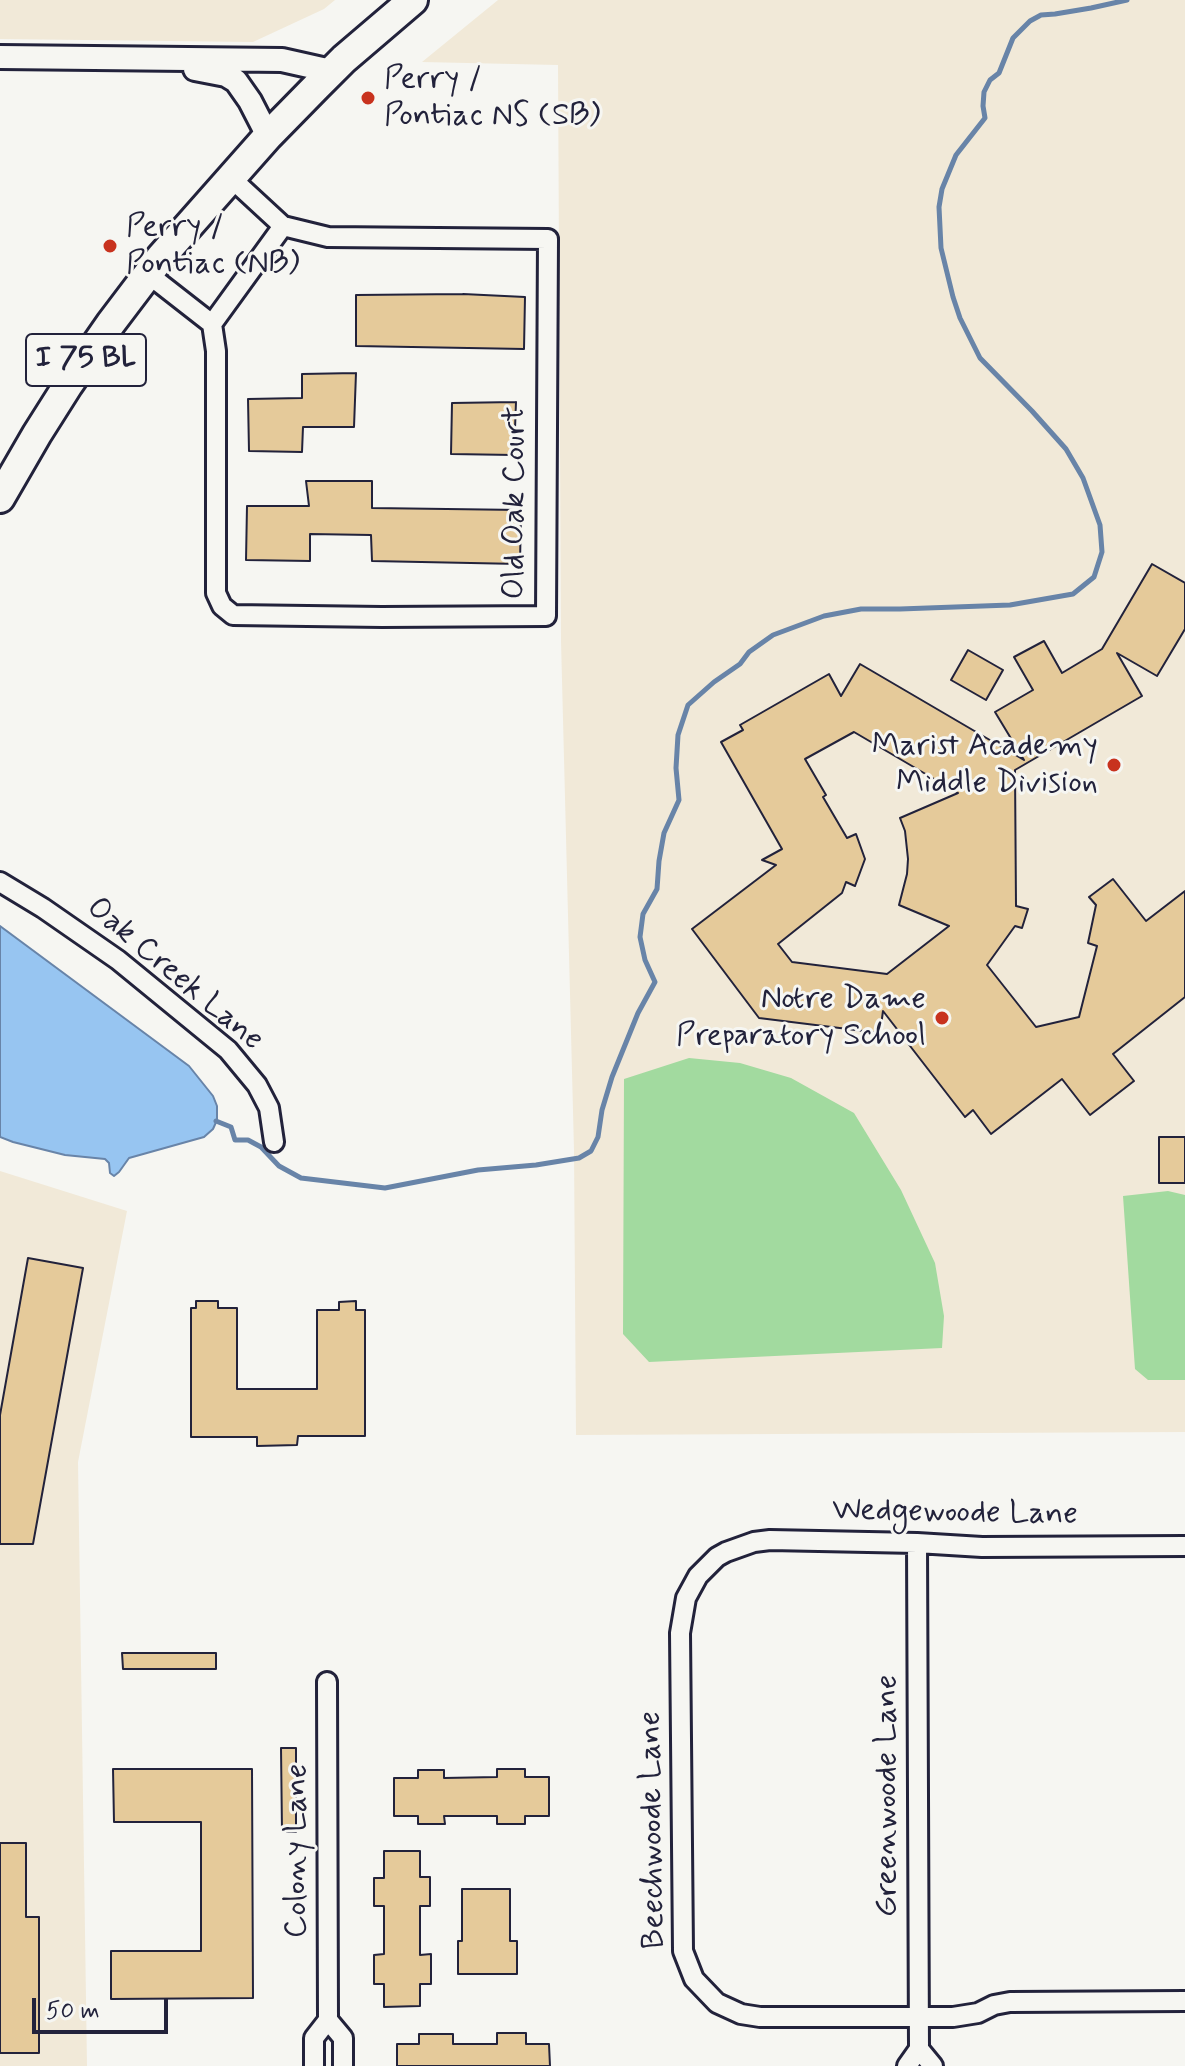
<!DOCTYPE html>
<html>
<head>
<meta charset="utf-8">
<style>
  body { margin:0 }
  #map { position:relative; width:1185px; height:2066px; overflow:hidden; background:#f6f6f2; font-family:Mynerve,sans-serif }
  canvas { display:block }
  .scale { position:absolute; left:32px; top:1998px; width:136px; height:36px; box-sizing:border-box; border:4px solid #22223b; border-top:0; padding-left:10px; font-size:24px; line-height:28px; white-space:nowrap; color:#22223b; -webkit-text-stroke:6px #f6f6f2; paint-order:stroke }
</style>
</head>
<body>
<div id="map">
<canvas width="1185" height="2066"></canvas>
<div class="scale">50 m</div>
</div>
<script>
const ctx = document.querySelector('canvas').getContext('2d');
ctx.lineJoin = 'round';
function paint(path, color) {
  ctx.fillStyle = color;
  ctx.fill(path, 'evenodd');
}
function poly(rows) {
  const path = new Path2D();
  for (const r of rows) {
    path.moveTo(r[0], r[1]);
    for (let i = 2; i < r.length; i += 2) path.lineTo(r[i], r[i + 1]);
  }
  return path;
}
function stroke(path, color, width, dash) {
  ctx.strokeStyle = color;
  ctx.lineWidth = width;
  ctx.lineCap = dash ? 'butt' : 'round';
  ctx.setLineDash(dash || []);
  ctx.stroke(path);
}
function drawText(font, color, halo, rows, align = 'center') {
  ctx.font = font + ' Mynerve,sans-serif';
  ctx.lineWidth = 6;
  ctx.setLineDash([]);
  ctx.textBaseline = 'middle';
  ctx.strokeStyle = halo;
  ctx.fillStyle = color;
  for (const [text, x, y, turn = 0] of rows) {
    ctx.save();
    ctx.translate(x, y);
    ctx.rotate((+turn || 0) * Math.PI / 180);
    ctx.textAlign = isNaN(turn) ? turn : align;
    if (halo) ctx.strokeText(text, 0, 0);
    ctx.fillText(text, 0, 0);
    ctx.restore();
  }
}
const built = poly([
  [0,0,335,0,324,9,253,42,0,39],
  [498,0,1185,0,1185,1432,576,1435,574,1150,561,641,558,65,422,62],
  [0,1171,127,1211,78,1462,87,2066,0,2066]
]);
const green = poly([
  [689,1058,740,1063,791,1078,854,1113,901,1190,935,1263,944,1316,942,1348,649,1362,623,1334,624,1079],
  [1168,1191,1185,1195,1185,1380,1148,1380,1135,1369,1123,1196]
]);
const water = poly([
  [0,926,189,1066,213,1096,217,1106,217,1120,213,1129,204,1137,129,1158,119,1172,114,1176,110,1173,109,1163,105,1159,65,1155,13,1142,0,1137,0,926]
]);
const stream = poly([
  [216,1121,231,1127,235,1140,248,1140,261,1147,279,1166,301,1178,385,1188,478,1170,536,1165,579,1158,591,1151,598,1137,602,1110,612,1077,638,1013,655,982,645,960,640,937,643,914,657,889,659,861,664,833,679,800,676,768,678,735,688,705,714,682,740,664,749,652,773,635,824,616,861,609,900,609,1010,605,1073,594,1094,577,1102,552,1100,525,1083,478,1066,449,1032,411,980,358,960,318,953,297,941,248,939,207,942,189,956,155,985,118,983,106,984,92,990,80,999,73,1013,38,1030,21,1041,15,1055,14,1091,8,1127,0]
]);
const building = poly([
  [463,294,525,297,524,349,356,346,356,295,463,294],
  [356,373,354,427,303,427,302,452,249,451,248,399,302,398,302,374,356,373],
  [516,402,514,455,451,454,452,403,516,402],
  [306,481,372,481,372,508,521,510,520,564,372,561,371,535,310,534,310,561,246,560,247,506,309,506,306,481],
  [1152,564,1185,583,1185,629,1157,676,1117,653,1142,696,1015,770,1016,906,1028,909,1022,928,1015,926,987,965,1036,1027,1079,1017,1097,946,1088,943,1096,905,1089,897,1113,879,1146,921,1185,891,1185,997,1113,1054,1134,1081,1090,1115,1062,1079,991,1134,973,1110,965,1117,883,1011,880,1033,759,1018,692,929,776,865,762,860,782,849,721,742,743,730,740,725,829,674,841,696,860,664,1024,760,995,712,1033,690,1014,657,1044,641,1062,673,1102,649,1152,564],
  [854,732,958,793,900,818,905,831,908,859,907,874,899,905,949,926,887,974,792,962,778,944,842,893,846,882,855,886,865,859,856,834,847,838,823,797,826,795,805,759,854,732],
  [968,650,1003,670,986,700,951,680,968,650],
  [1159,1137,1185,1137,1185,1183,1159,1183,1159,1137],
  [28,1258,83,1268,33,1544,0,1544,0,1415,28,1258],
  [196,1301,218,1301,218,1308,237,1308,237,1389,317,1389,317,1310,339,1310,339,1302,356,1301,356,1310,365,1310,365,1436,298,1436,297,1445,257,1446,257,1437,191,1437,191,1308,196,1308,196,1301],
  [122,1653,216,1653,216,1669,123,1669,122,1653],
  [281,1748,296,1748,296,1832,282,1832,281,1748],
  [113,1769,252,1769,253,1998,111,1999,111,1951,201,1951,201,1822,114,1822,113,1769],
  [497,1769,525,1769,525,1777,549,1777,549,1816,525,1816,525,1824,497,1824,497,1816,444,1816,445,1824,418,1824,418,1816,394,1816,394,1778,418,1778,418,1770,444,1770,444,1778,497,1777,497,1769],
  [0,1843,26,1843,26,1917,39,1917,39,2053,0,2053,0,1843],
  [384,1851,420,1851,420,1877,430,1877,430,1906,420,1906,420,1955,431,1954,431,1984,420,1984,420,2006,384,2007,384,1984,374,1984,374,1955,384,1954,384,1906,374,1906,374,1878,384,1878,384,1851],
  [462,1889,510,1889,510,1941,517,1941,517,1974,458,1974,458,1941,462,1941,462,1889],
  [497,2033,526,2033,526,2044,549,2044,550,2066,397,2066,397,2044,419,2044,419,2034,453,2034,453,2044,497,2044,497,2033]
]);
const minor = poly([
  [231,178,283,226,328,237,548,239,546,616,382,617,233,615,222,606,216,593,216,351,212,324,283,226],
  [148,274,212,324],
  [0,882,43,908,118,960,228,1050,257,1085,269,1108,274,1142],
  [1185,1546,982,1547,917,1543,770,1540,754,1542,726,1552,717,1557,698,1576,686,1598,680,1633,683,1951,694,1979,717,2003,741,2014,760,2017,953,2017,978,2013,994,2005,1010,2002,1185,2001],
  [328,2020,343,2038,343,2066],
  [919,2049,933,2066],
  [314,2066,314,2038,328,2020,327,1682],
  [907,2066,919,2049,917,1543]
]);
const tertiary = poly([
  [0,57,282,60,331,71],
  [195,69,226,75,236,81,250,101,268,136]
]);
const primary = poly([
  [0,498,37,434,68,385,111,323,161,257,268,136,316,87,344,59,413,0]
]);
const markers = [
  [368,98,8,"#c8321e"],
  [110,246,8,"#c8321e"],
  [1114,765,8,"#c8321e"],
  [942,1018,8,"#c8321e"]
];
const shields = [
  [86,360,120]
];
const shieldNames = [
  ["I 75 BL",86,360]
];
const poiNames = [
  ["Perry /",384,80],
  ["Pontiac NS (SB)",384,117],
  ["Perry /",126,228],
  ["Pontiac (NB)",126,265],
  ["Marist Academy",1098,747,"right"],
  ["Middle Division",1098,784,"right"],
  ["Notre Dame",926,1000,"right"],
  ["Preparatory School",926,1037,"right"]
];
const streetNames = [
  ["Old Oak Court",516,503,-90],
  ["Oak Creek Lane",174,975,40],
  ["Wedgewoode Lane",955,1514,1],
  ["Greenwoode Lane",888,1796,-90],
  ["Beechwoode Lane",654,1830,-91],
  ["Colony Lane",298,1851,-90]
];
paint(built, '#f1e9d8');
paint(green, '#a2da9f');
paint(water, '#97c5f1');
stroke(water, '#6884a8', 2);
stroke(stream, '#6884a8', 5);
paint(building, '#e5ca9a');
stroke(building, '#22223b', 2);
stroke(minor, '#22223b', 24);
stroke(tertiary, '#22223b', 28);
stroke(primary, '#22223b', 34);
stroke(minor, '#f6f6f2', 18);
stroke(tertiary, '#f6f6f2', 22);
stroke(primary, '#f6f6f2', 28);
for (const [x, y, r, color] of markers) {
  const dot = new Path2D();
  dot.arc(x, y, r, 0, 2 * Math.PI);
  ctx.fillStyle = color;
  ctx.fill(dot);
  stroke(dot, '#f6f6f2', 3);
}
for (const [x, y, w] of shields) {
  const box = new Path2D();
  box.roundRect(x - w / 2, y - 26, w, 52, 6);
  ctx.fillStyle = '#f6f6f2';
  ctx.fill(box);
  stroke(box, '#22223b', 2);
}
drawText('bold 30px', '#22223b', null, shieldNames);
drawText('32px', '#22223b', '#f6f6f2', poiNames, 'left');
drawText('32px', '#22223b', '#f6f6f2', streetNames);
</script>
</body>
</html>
